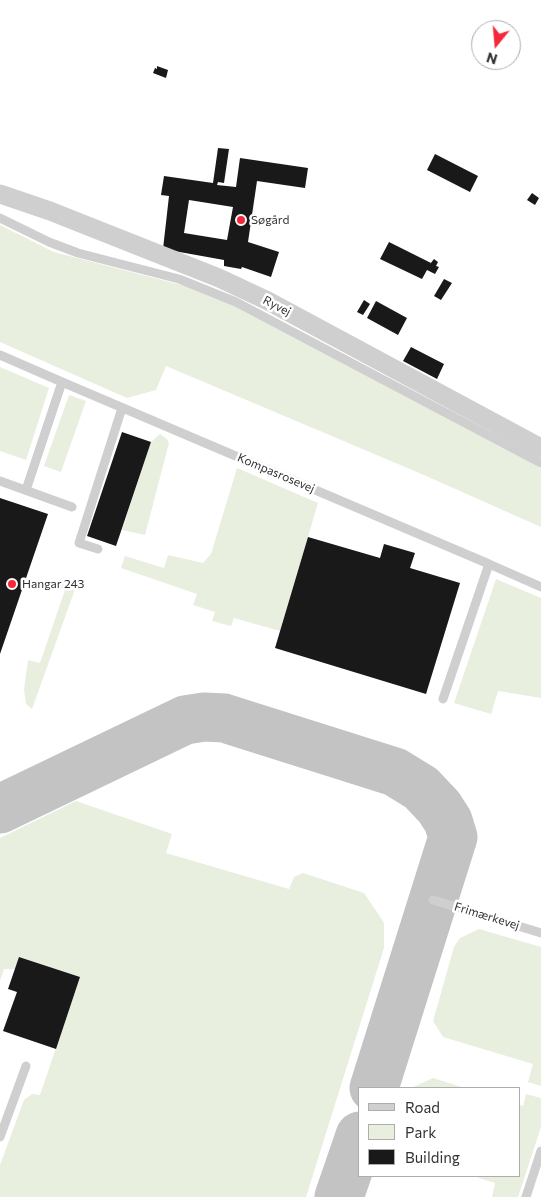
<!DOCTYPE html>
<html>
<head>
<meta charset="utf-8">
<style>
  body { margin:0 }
  #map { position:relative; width:541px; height:1197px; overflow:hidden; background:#fff; font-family:Commissioner,sans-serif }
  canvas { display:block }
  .legend { position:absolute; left:358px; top:1087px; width:162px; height:90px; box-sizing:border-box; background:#fff; border:1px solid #adadad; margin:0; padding:6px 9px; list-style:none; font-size:15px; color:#323232 }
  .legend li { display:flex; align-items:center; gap:10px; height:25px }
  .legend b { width:25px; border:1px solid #adadad }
  .north { position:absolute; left:471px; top:20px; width:50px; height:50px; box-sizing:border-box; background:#fff; border:1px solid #adadad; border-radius:50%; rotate:197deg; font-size:14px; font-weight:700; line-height:20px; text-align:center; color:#323232 }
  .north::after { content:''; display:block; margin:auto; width:18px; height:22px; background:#f4283a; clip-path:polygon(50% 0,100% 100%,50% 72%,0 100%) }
</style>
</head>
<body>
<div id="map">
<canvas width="541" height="1197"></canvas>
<ul class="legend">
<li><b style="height:6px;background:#cfcfcf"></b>Road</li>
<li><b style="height:14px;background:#e8efdf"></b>Park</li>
<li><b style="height:14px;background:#191919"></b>Building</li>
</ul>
<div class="north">N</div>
</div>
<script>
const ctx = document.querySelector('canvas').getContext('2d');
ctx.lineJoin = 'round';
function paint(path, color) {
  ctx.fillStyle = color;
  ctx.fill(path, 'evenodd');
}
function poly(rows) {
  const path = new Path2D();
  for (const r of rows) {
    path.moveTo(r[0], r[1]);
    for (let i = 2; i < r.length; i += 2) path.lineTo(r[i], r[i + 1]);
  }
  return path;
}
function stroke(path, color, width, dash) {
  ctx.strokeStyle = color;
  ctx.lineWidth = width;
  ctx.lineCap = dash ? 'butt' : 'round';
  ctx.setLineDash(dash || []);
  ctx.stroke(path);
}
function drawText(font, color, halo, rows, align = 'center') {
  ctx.font = font + ' Commissioner,sans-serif';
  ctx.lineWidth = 5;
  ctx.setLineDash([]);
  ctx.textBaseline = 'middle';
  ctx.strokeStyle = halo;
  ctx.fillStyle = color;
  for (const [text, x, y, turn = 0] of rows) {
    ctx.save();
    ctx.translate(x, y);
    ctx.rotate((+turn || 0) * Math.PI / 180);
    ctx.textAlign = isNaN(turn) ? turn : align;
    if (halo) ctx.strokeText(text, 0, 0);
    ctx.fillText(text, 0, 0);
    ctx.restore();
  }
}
const green = poly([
  [0,225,54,252,185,286,231,304,533,462,541,469,541,527,424,475,166,366,156,390,127,398,0,342],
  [0,367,49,388,26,460,0,451],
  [69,395,86,401,61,472,44,466],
  [160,434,167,439,169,443,145,535,122,530,151,442],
  [237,468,318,503,280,631,234,618,231,626,212,621,215,612,193,605,197,594,121,568,125,556,164,568,168,555,203,563,211,554],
  [496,579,541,598,541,698,498,691,491,714,454,703],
  [78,581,32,709,26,704,24,689,28,660,40,663,65,590,51,585,52,582],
  [76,801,172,834,166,853,289,889,294,877,303,873,364,893,377,912,384,923,384,948,306,1197,0,1197,0,1165,24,1100,32,1094,40,1095,80,977,20,957,15,969,4,969,0,981,0,838],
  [479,929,541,947,541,1086,528,1082,533,1064,443,1037,433,1021,454,947,460,938],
  [433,1078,465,1088,411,1088],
  [526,1094,541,1098,541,1127,518,1197,492,1197,495,1183,473,1176,520,1176,520,1105,523,1106]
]);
const taxiway = poly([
  [0,809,185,720,204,717,224,718,395,772,421,788,439,807,448,821,453,837,374,1088],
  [339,1197,360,1136]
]);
const building = poly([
  [157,66,168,70,166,78,153,73,155,68,157,69],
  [218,148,229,149,224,183,218,182,217,185,236,187,240,158,308,168,305,188,257,181,248,242,279,252,271,277,242,267,241,269,224,266,224,260,163,249,169,196,161,195,164,176,213,183],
  [189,200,233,207,227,240,184,233],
  [435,154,478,176,470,192,427,170],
  [532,193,539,198,535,205,527,200],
  [389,242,431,263,430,264,434,259,438,262,436,266,439,267,435,274,427,270,422,279,380,259],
  [444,279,452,283,441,300,434,296],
  [364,300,370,304,363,315,357,312],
  [376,301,407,318,398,335,367,318],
  [411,347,444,364,437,379,403,361],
  [122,432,151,442,116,546,87,536],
  [0,498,48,514,0,654],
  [308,537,380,558,384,544,415,553,410,568,460,583,426,694,275,648],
  [19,957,80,977,56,1049,3,1031,17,992,8,989]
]);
const lane = poly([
  [0,218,49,242,78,253,179,279,236,302,541,463],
  [0,355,62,382,26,490],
  [62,382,489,564,443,699],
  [0,481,72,507],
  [98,549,79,543,122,408],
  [489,564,541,587],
  [433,900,541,933],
  [0,1137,26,1066],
  [526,1197,541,1151]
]);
const street = poly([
  [0,194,50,211,219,278,268,301,541,448]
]);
const markers = [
  [241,220,5,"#f4283a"],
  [12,584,5,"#f4283a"]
];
const poiNames = [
  ["Søgård",251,220],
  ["Hangar 243",22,584]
];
const streetNames = [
  ["Ryvej",277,306,27],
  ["Kompasrosevej",276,473,23],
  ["Frimærkevej",487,916,17]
];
paint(green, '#e8efdf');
stroke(taxiway, '#c3c3c3', 49);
paint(building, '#191919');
stroke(lane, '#cfcfcf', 9);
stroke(street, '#cfcfcf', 19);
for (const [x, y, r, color] of markers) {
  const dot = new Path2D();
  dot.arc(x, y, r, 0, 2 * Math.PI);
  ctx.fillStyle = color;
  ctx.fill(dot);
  stroke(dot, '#fff', 2);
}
drawText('12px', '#323232', '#fff', poiNames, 'left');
drawText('12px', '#323232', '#fff', streetNames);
</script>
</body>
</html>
